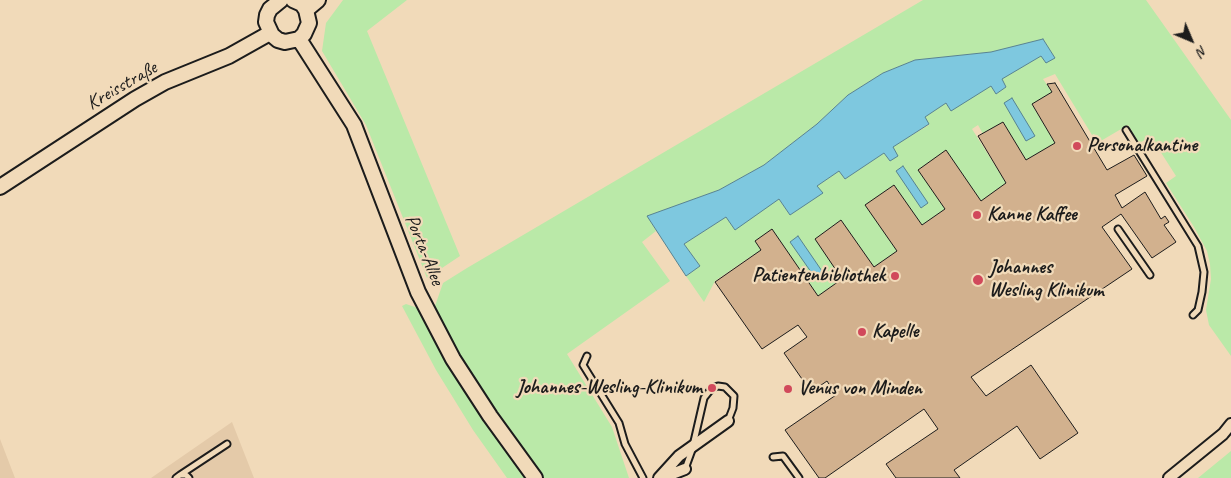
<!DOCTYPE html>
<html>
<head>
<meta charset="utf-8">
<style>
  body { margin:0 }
  #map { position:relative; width:1231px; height:478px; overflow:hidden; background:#f1dab9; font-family:Caveat,sans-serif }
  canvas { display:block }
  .north { position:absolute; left:1166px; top:15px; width:50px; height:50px; -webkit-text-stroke:4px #f1dab9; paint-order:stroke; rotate:135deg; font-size:14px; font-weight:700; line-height:20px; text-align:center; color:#1c1c1c }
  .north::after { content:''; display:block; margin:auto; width:18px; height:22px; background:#1c1c1c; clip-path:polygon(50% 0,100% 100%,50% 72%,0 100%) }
</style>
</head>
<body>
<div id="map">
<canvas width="1231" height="478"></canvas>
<div class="north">N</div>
</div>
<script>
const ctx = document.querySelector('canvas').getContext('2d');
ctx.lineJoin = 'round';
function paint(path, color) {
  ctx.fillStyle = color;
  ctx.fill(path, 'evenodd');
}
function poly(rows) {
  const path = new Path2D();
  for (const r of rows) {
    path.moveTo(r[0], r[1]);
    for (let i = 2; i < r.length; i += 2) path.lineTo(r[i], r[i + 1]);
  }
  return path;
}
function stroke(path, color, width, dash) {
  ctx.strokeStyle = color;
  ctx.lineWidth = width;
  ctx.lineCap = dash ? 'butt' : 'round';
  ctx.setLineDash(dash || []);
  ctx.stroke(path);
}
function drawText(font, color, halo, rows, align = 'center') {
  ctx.font = font + ' Caveat,sans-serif';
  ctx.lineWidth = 4.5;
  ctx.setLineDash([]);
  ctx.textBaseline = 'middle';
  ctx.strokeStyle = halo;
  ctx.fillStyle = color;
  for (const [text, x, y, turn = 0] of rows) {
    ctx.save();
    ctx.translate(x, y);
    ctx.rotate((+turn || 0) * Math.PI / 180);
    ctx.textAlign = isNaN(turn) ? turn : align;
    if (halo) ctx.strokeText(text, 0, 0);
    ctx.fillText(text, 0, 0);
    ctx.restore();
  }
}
const built = poly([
  [232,422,254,478,151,478],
  [0,439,15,478,0,478]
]);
const green = poly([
  [343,0,407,0,367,31,460,256,427,278,366,125,322,51,326,23],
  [923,0,1146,0,1231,120,1231,356,1209,325,1206,310,1211,279,1210,264,1207,251,1194,227,1166,183,1176,176,1151,137,1139,143,1128,125,1099,142,1094,134,1092,135,1055,74,1043,79,1052,92,1032,105,1055,143,1026,160,1003,122,983,134,978,125,972,129,1006,183,981,201,946,150,918,170,945,209,922,225,894,185,865,205,897,251,874,267,841,220,815,239,842,279,818,296,772,229,755,241,767,258,753,255,715,281,704,302,686,276,700,266,684,244,726,217,735,229,779,199,790,215,822,193,817,186,839,171,845,179,884,153,890,161,892,147,929,125,925,117,946,103,951,110,991,86,996,94,1006,87,1001,79,1041,56,1055,58,1043,39,991,52,915,60,883,73,848,95,817,124,764,165,719,190,648,216,656,231,642,242,670,281,567,354,612,427,629,478,544,478,459,357,435,306,443,283,467,268],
  [406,304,421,309,446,358,525,478,507,478,473,430,436,370,402,306],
  [1231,451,1231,478,1198,478]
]);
const water = poly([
  [1043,39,1055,58,1046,63,1041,56,1002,79,1006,87,996,94,991,86,951,111,946,103,925,117,929,124,893,147,898,156,890,161,884,153,845,179,839,171,817,186,823,193,790,215,779,199,735,230,726,217,684,244,700,266,686,276,647,216,719,190,764,165,817,124,848,95,883,73,915,60,991,52,1043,39],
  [1012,98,1035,136,1026,141,1004,103,1012,98],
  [903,166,928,203,921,208,896,171,903,166],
  [798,236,824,274,816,279,790,242,798,236]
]);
const building = poly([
  [1055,83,1107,170,1134,155,1147,176,1115,195,1122,208,1145,192,1161,219,1165,216,1169,222,1164,225,1176,242,1152,258,1121,214,1102,227,1132,269,971,377,986,396,1031,365,1078,433,1040,459,1017,426,954,470,960,478,896,478,886,464,938,429,924,409,825,478,819,478,785,430,836,395,827,381,811,392,784,353,807,337,798,325,762,349,715,282,761,250,755,241,772,229,818,296,842,279,815,239,841,220,874,267,897,251,865,205,894,185,922,225,945,209,918,170,946,150,981,201,1006,183,978,136,1003,122,1026,160,1055,143,1032,104,1052,92,1047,84,1055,83]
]);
const lane = poly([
  [1126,130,1198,246,1204,272,1202,292,1198,310,1193,315],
  [1118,229,1150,275],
  [587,356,583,365,619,423,625,444,643,478],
  [773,457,783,456,799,478],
  [685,469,692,450,704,398,712,388,718,386,725,387,734,396,733,408,728,421],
  [180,475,227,444],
  [176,478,180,475,186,475,189,478]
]);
const street = poly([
  [659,478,679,456,728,421],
  [662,478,685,469],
  [1169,478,1223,434,1231,424]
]);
const secondary = poly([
  [281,0,270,9,267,15,266,22,272,35,278,40,285,42,299,39,304,34,309,23,306,10,302,4,293,0],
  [306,10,318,0],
  [299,39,354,125,418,292,453,359,490,416,535,478],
  [0,187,135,99,165,82,229,56,270,33]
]);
const markers = [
  [1077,146,5,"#d1495b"],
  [977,215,5,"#d1495b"],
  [895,276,5,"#d1495b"],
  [978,280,6,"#d1495b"],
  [862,332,5,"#d1495b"],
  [712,388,5,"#d1495b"],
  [788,389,5,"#d1495b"]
];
const streetNames = [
  ["Kreisstraße",122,86,-30],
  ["Porta-Allee",424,250,68]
];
const poiNames = [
  ["Personalkantine",1087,146],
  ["Kanne Kaffee",987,215],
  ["Johannes",989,268],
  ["Wesling Klinikum",989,291],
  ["Patientenbibliothek",885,276,"right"],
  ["Kapelle",872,332],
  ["Johannes-Wesling-Klinikum",702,388,"right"],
  ["Venus von Minden",798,389]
];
paint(built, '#e4caa9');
paint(green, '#bae9a8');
paint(water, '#7ec8df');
stroke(water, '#578391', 1);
paint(building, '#d2b18e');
stroke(building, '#1c1c1c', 1);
stroke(lane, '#1c1c1c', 9);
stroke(street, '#1c1c1c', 14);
stroke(secondary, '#1c1c1c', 18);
stroke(lane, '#f1dab9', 5);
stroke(street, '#f1dab9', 10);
stroke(secondary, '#f1dab9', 14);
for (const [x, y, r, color] of markers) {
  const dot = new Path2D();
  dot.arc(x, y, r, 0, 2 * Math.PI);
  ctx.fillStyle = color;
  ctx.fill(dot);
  stroke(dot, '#f1dab9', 2);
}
drawText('20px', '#1c1c1c', '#f1dab9', streetNames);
drawText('bold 20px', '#1c1c1c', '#f1dab9', poiNames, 'left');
</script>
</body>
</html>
